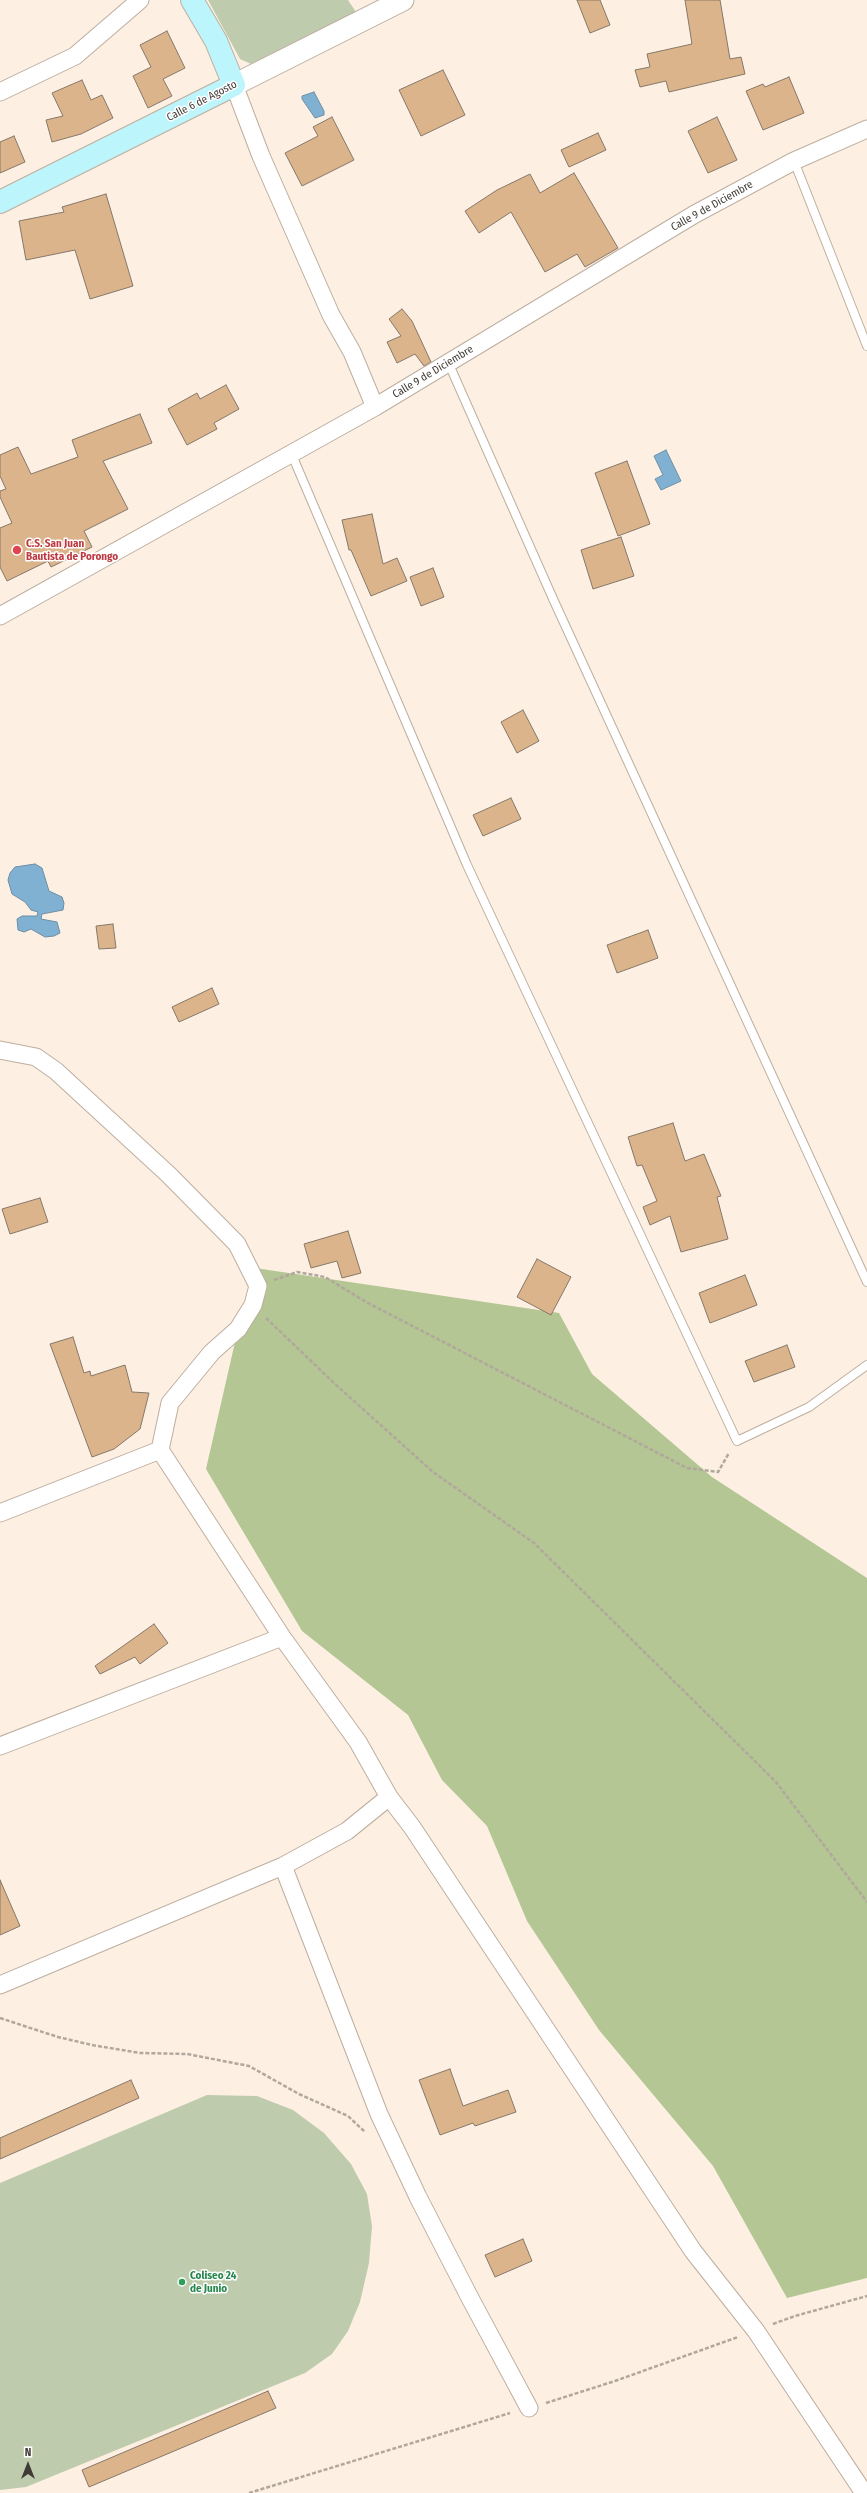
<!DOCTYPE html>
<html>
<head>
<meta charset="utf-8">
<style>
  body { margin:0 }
  #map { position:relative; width:867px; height:2493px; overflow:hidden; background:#fdf0e3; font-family:"Fira Sans Condensed",sans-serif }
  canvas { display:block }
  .north { position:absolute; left:8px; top:2445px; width:40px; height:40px; -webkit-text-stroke:3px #fff; paint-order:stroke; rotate:0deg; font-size:11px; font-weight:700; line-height:16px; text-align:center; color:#413b35 }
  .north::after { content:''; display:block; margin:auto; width:14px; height:18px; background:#413b35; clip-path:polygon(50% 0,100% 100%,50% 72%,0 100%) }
</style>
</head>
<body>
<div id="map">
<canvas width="867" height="2493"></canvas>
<div class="north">N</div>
</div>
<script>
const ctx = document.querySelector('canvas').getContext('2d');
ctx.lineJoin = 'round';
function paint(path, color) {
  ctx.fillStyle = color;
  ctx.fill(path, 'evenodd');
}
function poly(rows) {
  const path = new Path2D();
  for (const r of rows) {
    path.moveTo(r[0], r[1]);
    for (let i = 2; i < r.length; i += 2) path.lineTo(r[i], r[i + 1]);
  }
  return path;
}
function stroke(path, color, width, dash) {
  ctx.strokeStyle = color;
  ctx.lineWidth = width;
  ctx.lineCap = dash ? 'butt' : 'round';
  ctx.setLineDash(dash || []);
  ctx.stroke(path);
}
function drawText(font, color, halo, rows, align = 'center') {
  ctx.font = font + ' "Fira Sans Condensed",sans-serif';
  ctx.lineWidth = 3;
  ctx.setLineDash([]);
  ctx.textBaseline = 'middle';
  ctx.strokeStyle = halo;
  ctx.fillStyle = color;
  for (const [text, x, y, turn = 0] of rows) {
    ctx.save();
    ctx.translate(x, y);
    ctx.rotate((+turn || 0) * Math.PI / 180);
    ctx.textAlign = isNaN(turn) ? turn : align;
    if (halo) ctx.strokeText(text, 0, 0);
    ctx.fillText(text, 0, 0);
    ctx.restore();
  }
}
const green = poly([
  [208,0,348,0,356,12,285,53,251,64,240,59],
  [207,2095,257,2096,293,2110,324,2133,351,2164,367,2194,372,2226,369,2263,360,2302,348,2331,332,2354,305,2373,26,2487,0,2490,0,2183]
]);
const forest = poly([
  [255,1268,559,1313,592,1374,712,1477,867,1578,867,2278,787,2298,713,2166,599,2030,527,1921,487,1826,442,1780,408,1715,302,1631,206,1469,238,1329]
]);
const water = poly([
  [314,92,324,111,324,115,315,118,302,99,302,96,314,92],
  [666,450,681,481,661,490,655,479,663,475,654,456,666,450],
  [35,864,42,868,49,891,62,897,64,903,63,910,42,914,41,919,57,922,60,933,54,936,45,937,31,929,24,932,18,930,17,919,22,916,37,916,38,912,31,910,25,902,12,894,8,880,10,873,15,867,35,864]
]);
const building = poly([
  [577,0,600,0,610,25,590,33,577,0],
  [685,0,720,0,730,59,741,57,745,74,669,92,666,81,640,87,635,70,650,67,647,54,692,44,685,0],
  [167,31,185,68,163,79,172,96,148,108,133,76,151,67,140,45,167,31],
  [443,70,465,115,421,136,399,90,443,70],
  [789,77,804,113,763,130,746,91,763,84,765,87,789,77],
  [82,80,91,100,102,95,113,118,81,134,52,142,46,120,63,116,52,93,82,80],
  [332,117,354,160,302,186,285,153,318,136,313,127,332,117],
  [717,117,737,160,708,173,688,131,717,117],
  [598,133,606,150,569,167,561,150,598,133],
  [14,136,25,162,0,173,0,142,14,136],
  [574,173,618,248,585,267,577,254,545,272,511,212,479,233,465,211,497,190,530,174,540,193,574,173],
  [106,194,133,286,90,299,75,250,26,260,19,221,64,212,62,207,106,194],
  [402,309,412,321,431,362,424,366,415,354,397,363,387,342,401,336,389,319,402,309],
  [226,385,239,409,214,423,217,429,187,445,168,409,197,393,200,399,226,385],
  [140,414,152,443,103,461,128,509,84,531,92,547,51,567,48,561,7,581,0,567,0,528,12,523,0,497,0,491,6,489,0,476,0,455,18,447,31,474,78,457,72,440,140,414],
  [627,461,650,524,618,536,595,473,627,461],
  [372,514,383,564,397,558,407,581,371,596,351,550,349,550,342,520,372,514],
  [621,537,634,576,593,589,581,550,621,537],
  [433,568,444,597,421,606,410,577,433,568],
  [523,710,539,741,517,753,501,722,523,710],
  [511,798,521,819,483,836,473,815,511,798],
  [113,924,116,948,99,949,96,926,113,924],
  [648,930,658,958,617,973,607,945,648,930],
  [212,988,219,1004,179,1022,172,1007,212,988],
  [673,1123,685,1161,704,1154,721,1196,717,1197,728,1239,681,1252,670,1216,650,1225,643,1207,657,1201,642,1165,637,1166,628,1137,673,1123],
  [40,1198,48,1222,10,1234,2,1209,40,1198],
  [348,1231,361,1273,342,1278,337,1261,311,1268,304,1244,348,1231],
  [537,1259,571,1277,551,1315,517,1297,537,1259],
  [745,1275,757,1305,710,1323,699,1293,745,1275],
  [73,1337,84,1373,90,1371,91,1376,125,1365,132,1392,149,1393,140,1429,114,1449,92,1457,50,1344,73,1337],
  [787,1345,795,1367,754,1382,745,1361,787,1345],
  [154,1624,168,1643,140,1664,135,1657,100,1674,95,1666,154,1624],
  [0,1880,20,1926,0,1935,0,1880],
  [450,2069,463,2106,508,2090,516,2112,475,2126,473,2123,440,2135,419,2080,450,2069],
  [131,2080,139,2098,0,2159,0,2138,131,2080],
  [523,2239,532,2261,495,2277,485,2255,523,2239],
  [268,2391,276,2408,89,2487,82,2470,268,2391]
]);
const path = poly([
  [274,1280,297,1272,325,1277,366,1302,687,1468,718,1472,729,1453],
  [266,1318,335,1384,433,1472,534,1543,776,1782,867,1902],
  [0,2018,58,2037,92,2045,140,2053,187,2054,249,2066,299,2094,348,2116,365,2132],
  [773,2324,795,2316,867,2296],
  [546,2403,615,2381,738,2337],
  [249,2493,510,2413]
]);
const service = poly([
  [794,161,867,346],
  [448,362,554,601,867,1282],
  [292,455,467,865,737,1441,809,1407,867,1365]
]);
const minor = poly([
  [234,85,261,156,331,315,352,352,375,407],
  [0,92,75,56,140,0],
  [0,616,375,407,695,214,794,161,867,129],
  [0,1050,36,1057,56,1071,169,1175,237,1244,258,1286,253,1305,238,1329,212,1352,170,1403,160,1450,282,1637,358,1742,389,1797,412,1827,693,2251,756,2331,864,2493],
  [0,1513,160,1450],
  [0,1746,282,1637],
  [283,1866,379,2114,418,2197,470,2298,529,2408],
  [0,1985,283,1866,347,1831,389,1797]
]);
const tertiary = poly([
  [234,85,403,0]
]);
const secondary = poly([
  [0,202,234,85,216,41,192,0]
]);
const markers = [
  [17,550,5,"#e0444e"],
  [182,2282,4,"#2e9e5b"]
];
const streetNames = [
  ["Calle 6 de Agosto",202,101,-27],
  ["Calle 9 de Diciembre",712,206,-29],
  ["Calle 9 de Diciembre",433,372,-31]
];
const healthNames = [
  ["C.S. San Juan",26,544],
  ["Bautista de Porongo",26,557]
];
const leisureNames = [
  ["Coliseo 24",190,2276],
  ["de Junio",190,2289]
];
paint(green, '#bfcbad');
paint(forest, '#b3c693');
paint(water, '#80b1d3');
stroke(water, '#6d8ea4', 1);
paint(building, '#dcb48b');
stroke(building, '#857769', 1);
stroke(service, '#bdae9f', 10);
stroke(minor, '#bdae9f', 19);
stroke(tertiary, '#bdae9f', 23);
stroke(secondary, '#bdae9f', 24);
stroke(path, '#b1a79d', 2.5, [4, 2]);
stroke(service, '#fff', 8);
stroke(minor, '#fff', 17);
stroke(tertiary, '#fff', 21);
stroke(secondary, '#bcf5fc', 22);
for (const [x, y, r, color] of markers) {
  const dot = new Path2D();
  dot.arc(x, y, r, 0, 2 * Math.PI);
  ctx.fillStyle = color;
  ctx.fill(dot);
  stroke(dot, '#fff', 1.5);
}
drawText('11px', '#413b35', '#fff', streetNames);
drawText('bold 11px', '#be3a42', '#fff', healthNames, 'left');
drawText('bold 11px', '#27864d', '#fff', leisureNames, 'left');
</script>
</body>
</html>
